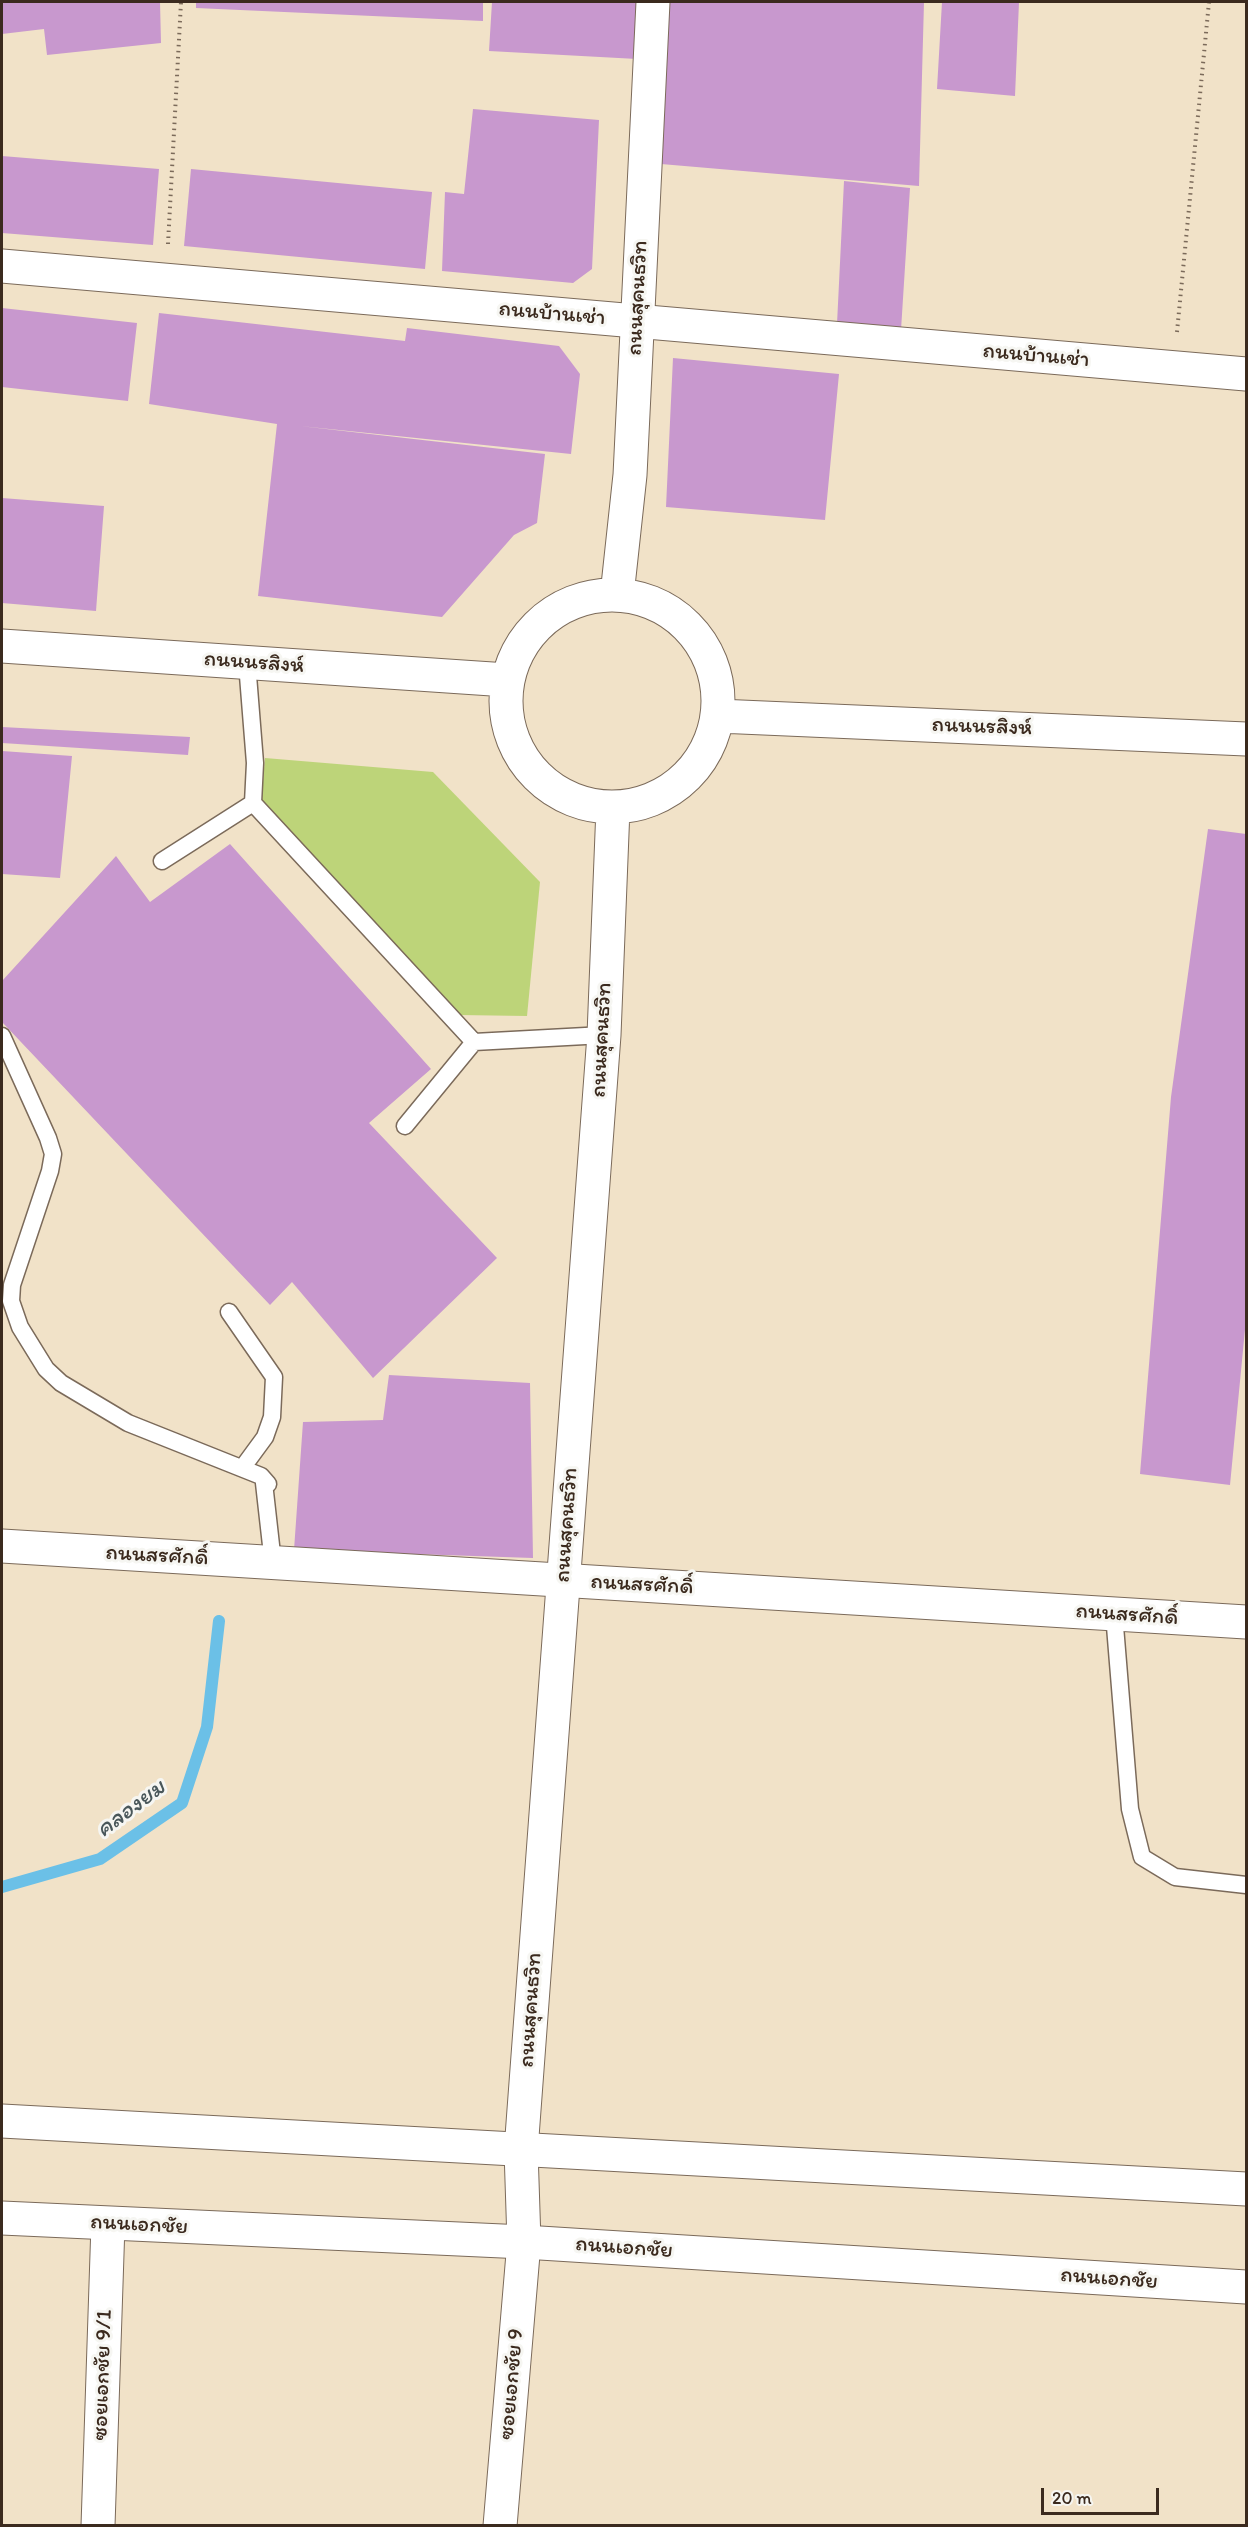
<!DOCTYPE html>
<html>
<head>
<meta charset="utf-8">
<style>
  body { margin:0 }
  #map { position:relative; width:1248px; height:2527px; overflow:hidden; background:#f1e2c8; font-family:Itim,sans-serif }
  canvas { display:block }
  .frame { position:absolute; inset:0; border:3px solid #3b2a1e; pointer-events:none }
  .scale { position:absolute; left:1041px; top:2488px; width:118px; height:27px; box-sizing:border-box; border:3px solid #3b2a1e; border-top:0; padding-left:8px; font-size:18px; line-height:21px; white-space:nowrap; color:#3b2a1e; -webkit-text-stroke:4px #f6f6f2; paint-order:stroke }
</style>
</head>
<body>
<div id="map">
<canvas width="1248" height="2527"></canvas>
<div class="frame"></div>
<div class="scale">20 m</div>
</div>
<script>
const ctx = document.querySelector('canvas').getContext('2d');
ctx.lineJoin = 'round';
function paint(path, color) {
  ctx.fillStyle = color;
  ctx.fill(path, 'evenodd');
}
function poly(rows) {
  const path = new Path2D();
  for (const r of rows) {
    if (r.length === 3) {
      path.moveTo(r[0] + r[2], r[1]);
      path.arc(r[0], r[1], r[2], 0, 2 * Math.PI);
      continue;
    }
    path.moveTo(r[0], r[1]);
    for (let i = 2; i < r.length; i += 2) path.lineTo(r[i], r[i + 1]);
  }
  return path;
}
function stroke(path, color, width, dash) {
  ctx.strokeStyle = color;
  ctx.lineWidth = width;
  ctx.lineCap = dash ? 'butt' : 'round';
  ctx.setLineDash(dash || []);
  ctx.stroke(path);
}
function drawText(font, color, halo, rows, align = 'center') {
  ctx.font = font + ' Itim,"Playpen Sans Thai",sans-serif';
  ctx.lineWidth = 6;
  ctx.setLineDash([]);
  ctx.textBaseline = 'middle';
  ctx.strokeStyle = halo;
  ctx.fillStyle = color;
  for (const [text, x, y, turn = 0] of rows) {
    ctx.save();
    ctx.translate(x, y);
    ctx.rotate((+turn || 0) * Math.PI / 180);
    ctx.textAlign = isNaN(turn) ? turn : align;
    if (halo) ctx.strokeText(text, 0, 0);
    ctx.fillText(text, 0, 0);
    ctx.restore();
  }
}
const green = poly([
  [265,758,433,772,540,882,527,1016,458,1015,261,805]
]);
const stream = poly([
  [2,1887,100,1859,182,1803,207,1727,219,1621]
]);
const building = poly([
  [2,2,160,2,161,43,47,55,44,29,2,34],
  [196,2,483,2,483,21,196,8],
  [492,2,640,2,637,59,489,51],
  [669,2,924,2,919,186,661,164],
  [942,2,1019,2,1015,96,937,89],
  [473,109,599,120,592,269,573,283,442,271,445,192,464,194],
  [2,156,159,169,153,245,2,233],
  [191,169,432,192,425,269,184,246],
  [844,181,910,188,901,330,837,324],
  [2,308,137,323,128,401,2,387],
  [159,313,405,341,407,328,559,346,580,374,571,454,300,426,545,454,537,523,514,535,442,617,258,596,277,424,149,404],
  [673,358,839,374,825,520,666,507],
  [2,498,104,506,96,611,2,603],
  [2,727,190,737,188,755,2,743],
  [2,751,72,756,60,878,2,874],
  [1208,829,1246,834,1246,1319,1230,1485,1140,1474,1171,1097],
  [230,844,431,1069,369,1123,497,1258,373,1378,292,1282,270,1305,2,1022,2,981,116,856,150,902],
  [389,1375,530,1383,533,1558,294,1550,303,1422,383,1420]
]);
const path = poly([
  [168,244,181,2],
  [1177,332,1209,2]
]);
const lane = poly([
  [247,663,255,763,253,803],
  [162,861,253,803,474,1042,405,1126],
  [2,1036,48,1138,53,1154,50,1171,12,1285,11,1301,20,1327,46,1369,61,1383,128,1423,261,1476,268,1484,264,1483,273,1563],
  [474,1042,604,1035],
  [229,1312,274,1377,272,1417,265,1437,243,1467],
  [1114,1614,1130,1809,1142,1857,1175,1877,1246,1885]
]);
const street = poly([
  [2,266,1246,374],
  [2,1546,1246,1622],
  [98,2526,108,2224],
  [500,2526,524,2242]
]);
const secondary = poly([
  [612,701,106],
  [617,595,630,475,653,2],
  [2,646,507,680],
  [718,716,1246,739],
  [524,2242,521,2150,604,1035,613,808]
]);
const primary = poly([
  [2,2121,1246,2189],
  [2,2218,524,2242,1246,2287]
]);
const streetNames = [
  ["ถนนสุคนธวิท",638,298,-87],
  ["ถนนบ้านเช่า",552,314,5],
  ["ถนนบ้านเช่า",1036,356,5],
  ["ถนนนรสิงห์",254,663,4],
  ["ถนนนรสิงห์",982,727,2],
  ["ถนนสุคนธวิท",602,1040,-87],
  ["ถนนสุคนธวิท",567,1525,-86],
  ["ถนนสรศักดิ์",157,1556,3],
  ["ถนนสรศักดิ์",642,1585,3],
  ["ถนนสรศักดิ์",1127,1615,4],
  ["ถนนสุคนธวิท",531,2010,-86],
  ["ถนนเอกชัย",139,2225,3],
  ["ถนนเอกชัย",624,2248,4],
  ["ถนนเอกชัย",1109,2279,4],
  ["ซอยเอกชัย 9/1",103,2375,-88],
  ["ซอยเอกชัย 9",512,2384,-85]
];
const waterNames = [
  ["คลองยม",131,1809,-37]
];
paint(green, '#bdd479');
stroke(stream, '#6bc0e7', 12);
paint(building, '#c898ce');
stroke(lane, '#7b6a5a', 19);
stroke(street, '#7b6a5a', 35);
stroke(secondary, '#7b6a5a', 35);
stroke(primary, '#7b6a5a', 35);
stroke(path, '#7b6a5a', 4, [1.5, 4.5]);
stroke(lane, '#fff', 16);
stroke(street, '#fff', 33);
stroke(secondary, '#fff', 33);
stroke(primary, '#fff', 33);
drawText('22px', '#3b2a1e', '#f6f6f2', streetNames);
drawText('italic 24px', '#49575a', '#f6f6f2', waterNames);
</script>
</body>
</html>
